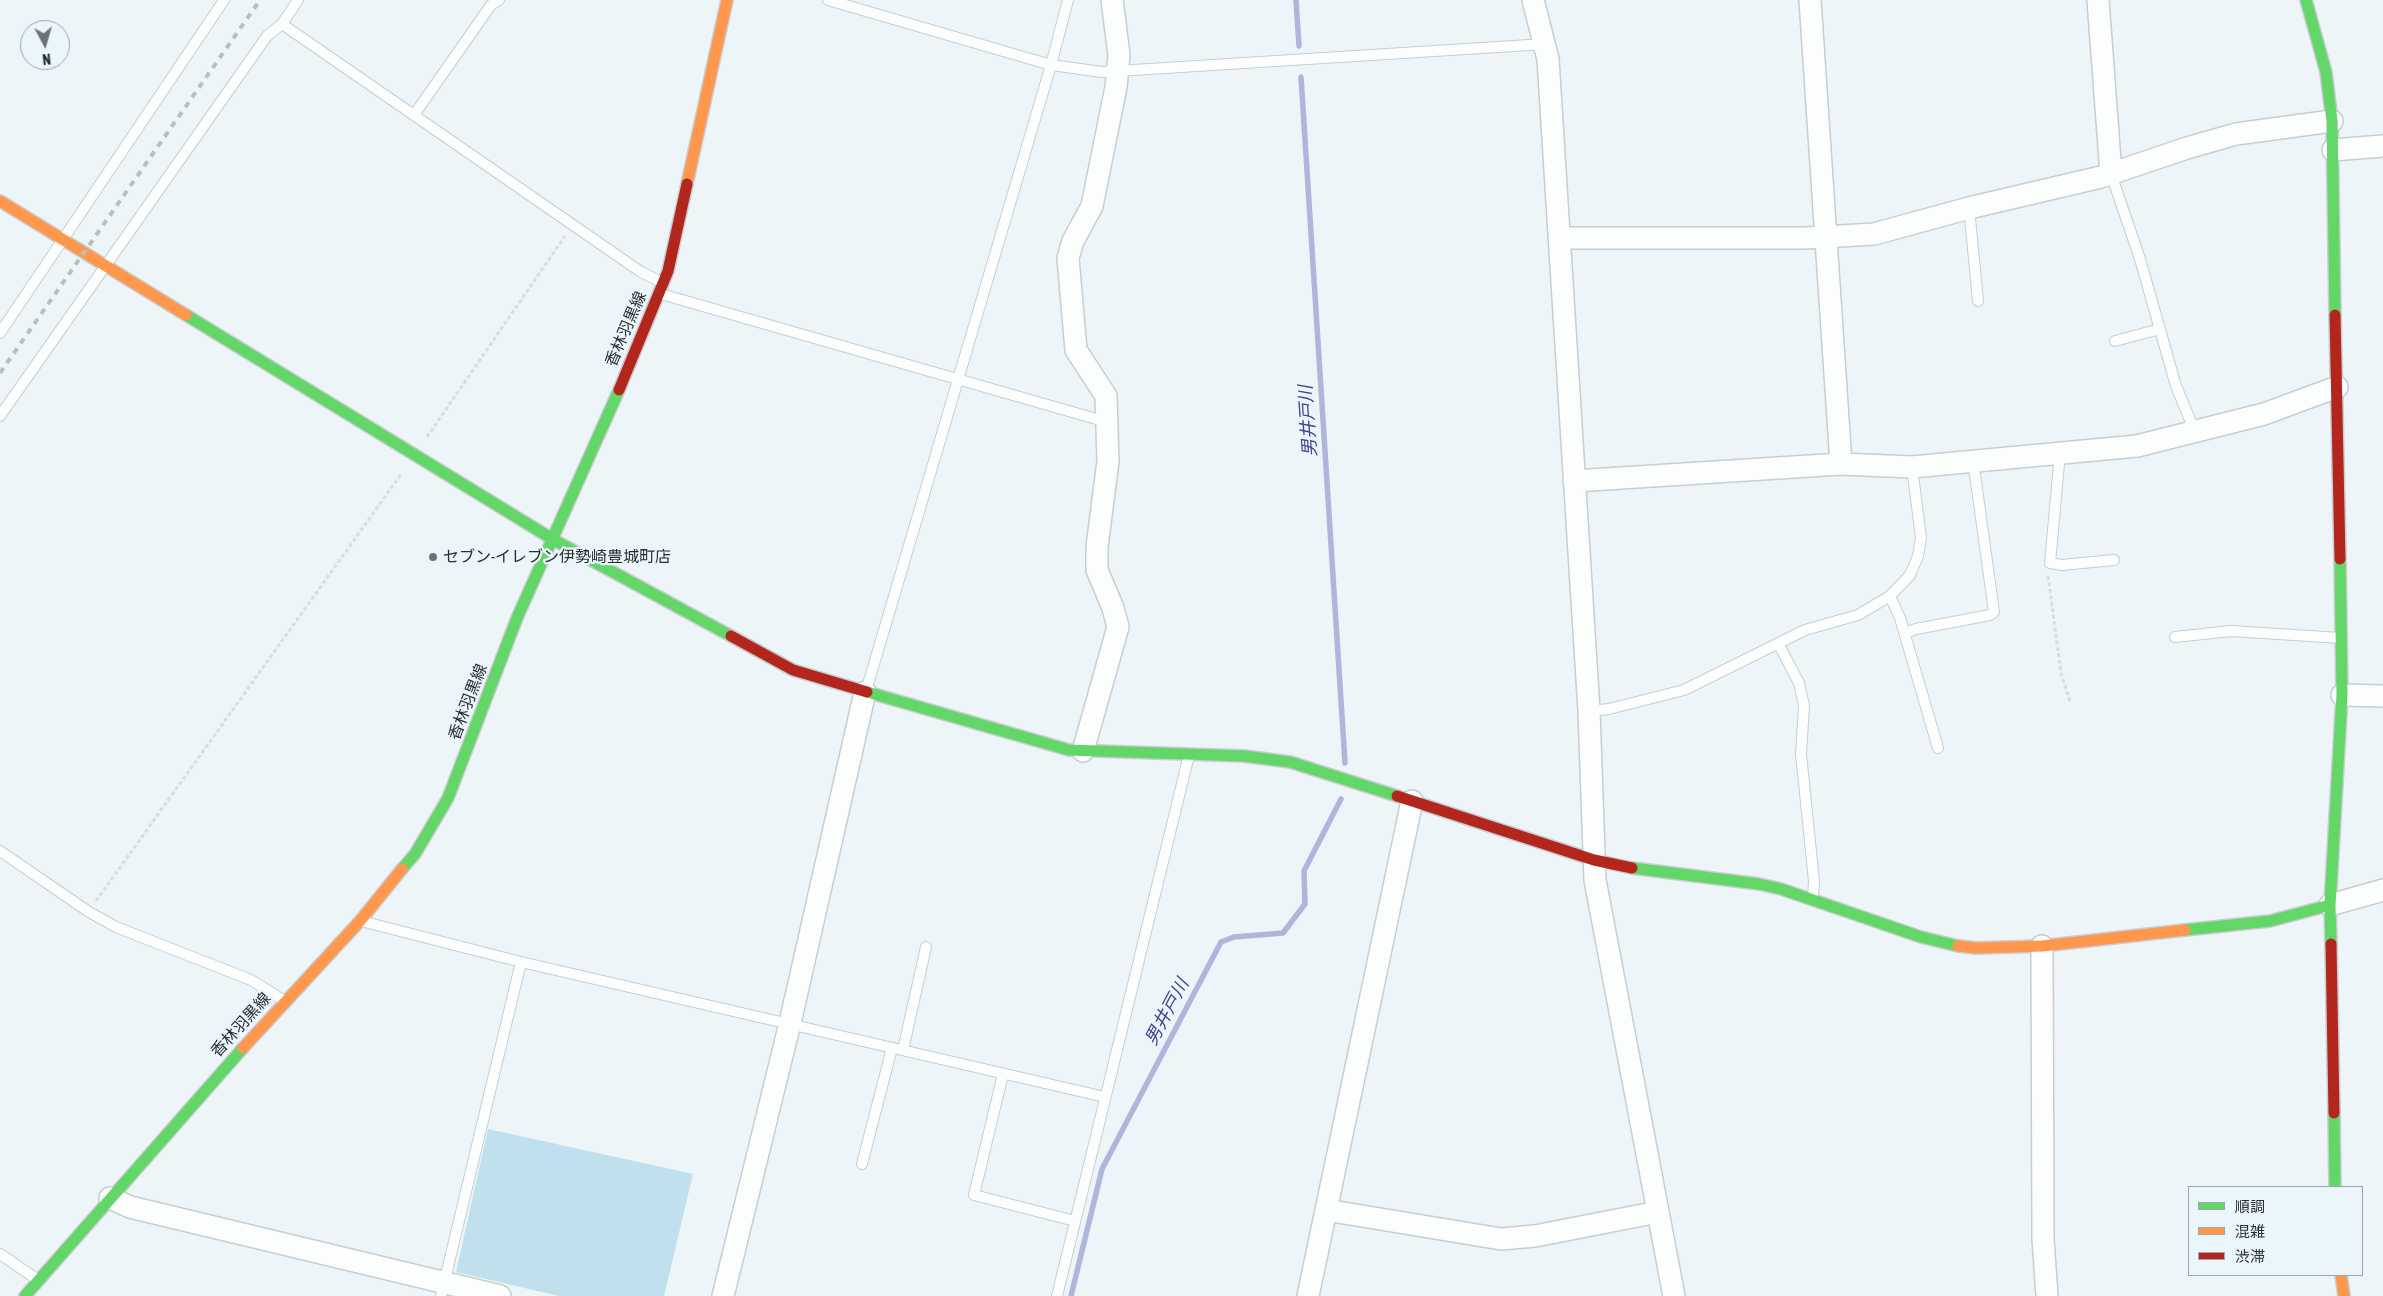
<!DOCTYPE html>
<html>
<head>
<meta charset="utf-8">
<style>
  body { margin:0 }
  #map { position:relative; width:2383px; height:1296px; overflow:hidden; background:#eef5f8; font-family:"Asap Condensed","Noto Sans JP",sans-serif }
  canvas { display:block }
  .legend { position:absolute; left:2188px; top:1186px; width:175px; height:90px; box-sizing:border-box; background:#eaf6fc; border:1px solid #9ca6aa; margin:0; padding:6px 9px; list-style:none; font-size:15px; color:#282d2f }
  .legend li { display:flex; align-items:center; gap:10px; height:25px }
  .legend b { width:25px; border:1px solid #9ca6aa }
  .north { position:absolute; left:20px; top:20px; width:50px; height:50px; box-sizing:border-box; background:#eaf6fc; border:1px solid #9ca6aa; border-radius:50%; rotate:174deg; font-size:14px; font-weight:700; line-height:20px; text-align:center; color:#282d2f }
  .north::after { content:''; display:block; margin:auto; width:18px; height:22px; background:#6d7375; clip-path:polygon(50% 0,100% 100%,50% 72%,0 100%) }
</style>
</head>
<body>
<div id="map">
<canvas width="2383" height="1296"></canvas>
<ul class="legend">
<li><b style="height:6px;background:#63d668"></b>順調</li>
<li><b style="height:6px;background:#ff974d"></b>混雑</li>
<li><b style="height:6px;background:#b3261e"></b>渋滞</li>
</ul>
<div class="north">N</div>
</div>
<script>
const ctx = document.querySelector('canvas').getContext('2d');
ctx.lineJoin = 'round';
function paint(path, color) {
  ctx.fillStyle = color;
  ctx.fill(path, 'evenodd');
}
function poly(rows) {
  const path = new Path2D();
  for (const r of rows) {
    path.moveTo(r[0], r[1]);
    for (let i = 2; i < r.length; i += 2) path.lineTo(r[i], r[i + 1]);
  }
  return path;
}
function stroke(path, color, width, dash) {
  ctx.strokeStyle = color;
  ctx.lineWidth = width;
  ctx.lineCap = dash ? 'butt' : 'round';
  ctx.setLineDash(dash || []);
  ctx.stroke(path);
}
function drawText(font, color, halo, rows, align = 'center') {
  ctx.font = font + ' "Asap Condensed","Noto Sans JP",sans-serif';
  ctx.lineWidth = 4.5;
  ctx.setLineDash([]);
  ctx.textBaseline = 'middle';
  ctx.strokeStyle = halo;
  ctx.fillStyle = color;
  for (const [text, x, y, turn = 0] of rows) {
    ctx.save();
    ctx.translate(x, y);
    ctx.rotate((+turn || 0) * Math.PI / 180);
    ctx.textAlign = isNaN(turn) ? turn : align;
    if (halo) ctx.strokeText(text, 0, 0);
    ctx.fillText(text, 0, 0);
    ctx.restore();
  }
}
const green = poly([
  [488,1129,693,1174,664,1296,559,1296,456,1272]
]);
const stream = poly([
  [1296,0,1299,46],
  [1301,77,1345,763],
  [1071,1296,1102,1169,1221,942,1234,937,1283,933,1305,904,1304,871,1341,799]
]);
const path = poly([
  [427,437,565,236],
  [2048,576,2061,673,2070,701],
  [96,901,402,473]
]);
const lane = poly([
  [828,0,1051,65,1102,72,1545,44],
  [282,24,641,272,661,282],
  [414,115,491,5,499,0],
  [2111,174,2140,259,2176,386,2195,432],
  [1969,208,1978,301],
  [661,294,1107,422],
  [0,333,224,0],
  [2115,341,2160,329],
  [0,416,267,36,282,24,298,0],
  [2060,453,2050,563,2062,565,2114,560],
  [1890,596,1900,618,1938,748],
  [1905,633,1916,629,1990,615,1994,612,1973,460],
  [2175,637,2231,631,2341,638],
  [1779,645,1799,683,1804,705,1801,754,1814,881,1813,898],
  [866,691,1051,65,1068,0],
  [1589,711,1609,709,1684,690,1805,630,1858,615,1890,596,1910,575,1918,556,1921,538,1912,467],
  [0,851,89,912,116,927,251,980,283,1000],
  [361,921,521,962,1105,1097],
  [903,1050,926,947],
  [1003,1074,974,1195,1075,1221],
  [862,1164,892,1048],
  [0,1254,38,1280],
  [441,1296,521,962],
  [1057,1296,1189,755]
]);
const street = poly([
  [1533,0,1548,59,1589,711,1595,880,1674,1296],
  [1810,0,1841,464],
  [2098,0,2111,174],
  [2333,150,2383,146],
  [1559,238,1806,238,1874,234,1969,208,2101,177,2187,148,2236,134,2332,121],
  [1574,481,1841,464,1912,467,2137,446,2264,414,2337,387],
  [2342,695,2383,696],
  [1083,751,1118,627,1113,608,1097,570,1097,547,1108,461,1106,396,1076,350,1068,258,1073,241,1092,206,1116,87,1119,55,1112,0],
  [2330,905,2383,890],
  [2042,946,2043,1239,2047,1296],
  [110,1198,130,1207,500,1296],
  [1326,1210,1501,1239,1535,1236,1658,1212],
  [723,1296,790,1023,865,692],
  [1308,1296,1412,801]
]);
const fast = poly([
  [2306,0,2326,72,2332,121,2335,315],
  [186,315,554,540,731,636],
  [867,692,1069,750,1244,756,1290,762,1397,796],
  [1632,868,1759,884,1781,889,1921,937,1958,946],
  [402,869,415,854,448,798,517,618,619,390],
  [2185,930,2270,921,2330,905],
  [2331,944,2330,905,2342,695,2340,559],
  [2334,1113,2335,1187],
  [25,1296,243,1048]
]);
const slow = poly([
  [687,184,727,0],
  [0,201,186,315],
  [1958,946,1976,948,2042,946,2185,930],
  [243,1048,360,921,402,869],
  [2341,1275,2344,1296]
]);
const jam = poly([
  [2335,315,2340,559],
  [619,390,668,271,687,184],
  [731,636,793,670,867,692],
  [1397,796,1594,860,1632,868],
  [2331,944,2334,1113]
]);
const rail = poly([
  [0,373,260,0]
]);
const markers = [
  [433,557,5,"#6d7375"]
];
const streetNames = [
  ["香林羽黒線",626,329,-67],
  ["香林羽黒線",468,702,-69],
  ["香林羽黒線",241,1025,-48]
];
const poiNames = [
  ["セブン-イレブン伊勢崎豊城町店",443,557]
];
const waterNames = [
  ["男井戸川",1308,421,-94],
  ["男井戸川",1167,1012,-62]
];
paint(green, '#c0e0ed');
stroke(stream, '#afb5db', 5.5);
stroke(lane, '#c8cdd0', 12);
stroke(street, '#c8cdd0', 24);
stroke(fast, '#c8cdd0', 14);
stroke(slow, '#c8cdd0', 14);
stroke(jam, '#c8cdd0', 14);
stroke(path, '#dadcdd', 3, [4, 2.5]);
stroke(lane, '#fcfefe', 10);
stroke(street, '#fcfefe', 21);
stroke(fast, '#63d668', 11);
stroke(slow, '#ff974d', 11);
stroke(jam, '#b3261e', 11);
stroke(rail, '#bcbebe', 4, [6, 6]);
for (const [x, y, r, color] of markers) {
  const dot = new Path2D();
  dot.arc(x, y, r, 0, 2 * Math.PI);
  ctx.fillStyle = color;
  ctx.fill(dot);
  stroke(dot, '#eaf6fc', 2);
}
drawText('16px', '#282d2f', '#eaf6fc', streetNames);
drawText('16px', '#282d2f', '#eaf6fc', poiNames, 'left');
drawText('italic 18px', '#424486', '#eaf6fc', waterNames);
</script>
</body>
</html>
